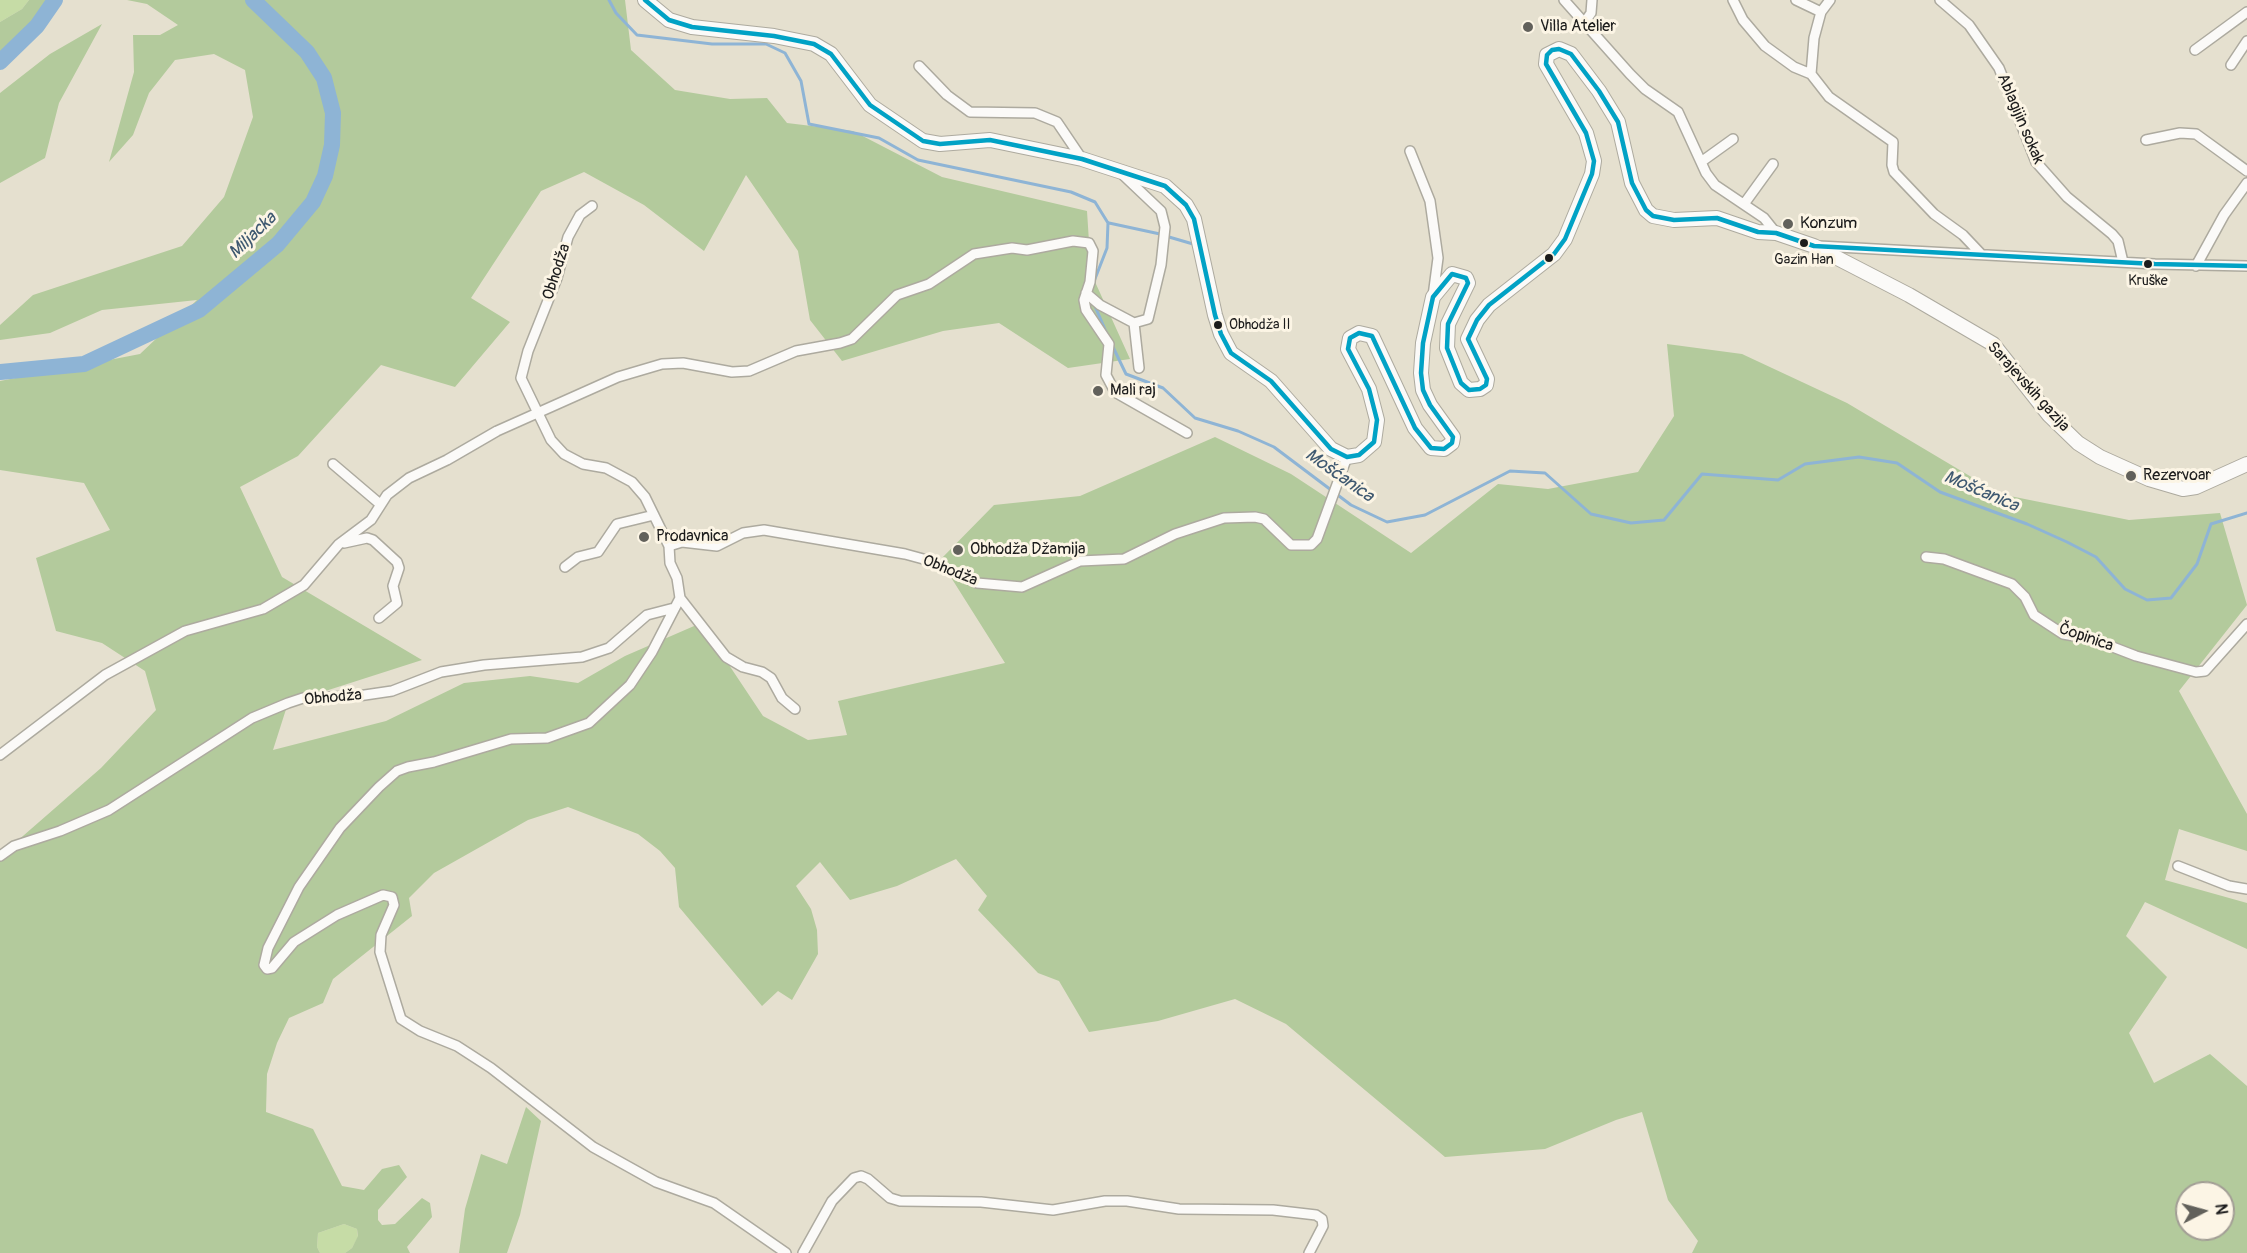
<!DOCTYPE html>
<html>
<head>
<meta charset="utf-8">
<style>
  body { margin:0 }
  #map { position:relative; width:2247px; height:1253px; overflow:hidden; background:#e5e0cf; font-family:Pangolin,sans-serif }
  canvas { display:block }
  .north { position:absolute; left:2175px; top:1181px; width:60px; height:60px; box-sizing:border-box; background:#fcf5e5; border:2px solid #a29e95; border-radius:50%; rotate:84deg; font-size:16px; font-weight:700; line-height:24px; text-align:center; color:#1c1c1c }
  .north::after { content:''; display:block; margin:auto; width:21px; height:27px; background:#62615b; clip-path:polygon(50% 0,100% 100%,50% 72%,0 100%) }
</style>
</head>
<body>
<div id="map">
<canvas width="2247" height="1253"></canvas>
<div class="north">N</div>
</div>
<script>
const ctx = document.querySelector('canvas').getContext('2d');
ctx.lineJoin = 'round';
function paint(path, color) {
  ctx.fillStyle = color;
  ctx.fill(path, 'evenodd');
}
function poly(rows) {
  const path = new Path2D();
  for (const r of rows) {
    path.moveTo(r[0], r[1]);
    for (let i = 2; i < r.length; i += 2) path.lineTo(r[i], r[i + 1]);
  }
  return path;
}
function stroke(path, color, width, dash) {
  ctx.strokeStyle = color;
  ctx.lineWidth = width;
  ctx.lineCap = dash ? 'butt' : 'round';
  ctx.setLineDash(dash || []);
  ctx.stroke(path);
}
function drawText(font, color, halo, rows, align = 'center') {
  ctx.font = font + ' Pangolin,sans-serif';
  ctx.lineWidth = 6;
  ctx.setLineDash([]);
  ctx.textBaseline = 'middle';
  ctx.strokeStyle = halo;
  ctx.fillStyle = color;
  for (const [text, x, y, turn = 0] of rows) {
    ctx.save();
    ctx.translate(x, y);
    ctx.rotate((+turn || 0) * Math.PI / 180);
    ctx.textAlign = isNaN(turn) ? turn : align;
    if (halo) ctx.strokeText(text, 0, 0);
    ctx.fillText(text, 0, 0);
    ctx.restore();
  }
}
const green = poly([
  [0,0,29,0,22,9,0,22],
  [344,1224,357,1229,358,1237,352,1248,345,1253,320,1253,317,1247,318,1233]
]);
const forest = poly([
  [29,0,57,0,0,54,0,22,22,9],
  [127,0,625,0,631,50,675,90,730,99,767,98,787,123,853,131,942,177,1087,211,1091,273,1130,359,1068,368,999,323,943,331,842,361,810,320,798,251,746,175,704,251,644,205,584,172,541,191,471,298,510,322,455,387,381,365,298,456,240,487,282,577,422,660,288,703,273,750,386,721,464,683,530,676,578,683,625,656,701,623,763,716,808,740,847,735,838,701,1005,663,940,560,994,505,1080,496,1215,437,1291,474,1411,553,1498,484,1548,489,1638,472,1674,416,1667,344,1742,354,1847,403,2000,494,2129,520,2220,513,2247,605,2179,691,2247,814,2247,851,2179,829,2165,880,2247,903,2247,949,2145,902,2126,936,2167,977,2129,1033,2154,1083,2210,1054,2247,1086,2247,1253,1692,1253,1698,1241,1668,1200,1642,1112,1616,1120,1545,1149,1445,1157,1286,1024,1235,999,1158,1021,1089,1032,1059,981,1038,973,978,910,987,896,956,859,897,886,850,900,820,862,796,886,811,909,817,930,818,954,792,1000,778,991,762,1006,679,907,675,868,660,851,638,834,568,807,528,820,434,873,409,898,412,916,333,979,323,1003,289,1018,277,1043,267,1074,266,1112,313,1129,342,1186,364,1190,382,1169,399,1165,407,1177,378,1210,378,1220,382,1225,395,1224,422,1198,430,1203,432,1217,407,1247,410,1253,345,1253,352,1248,358,1236,357,1229,344,1224,318,1233,317,1247,320,1253,0,1253,0,856,101,768,156,710,145,671,102,643,56,631,36,558,110,530,84,483,0,470,0,381,140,354,197,300,102,310,50,333,0,340,0,325,33,295,182,246,224,197,253,117,245,70,214,54,175,60,149,93,133,135,109,162,134,72,133,35,160,35,178,25,147,4],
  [2187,1193,2223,1193,2223,1229,2187,1229],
  [102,24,59,103,45,158,0,183,0,93,50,54],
  [526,1107,541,1121,520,1215,507,1253,459,1253,465,1209,481,1154,507,1164]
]);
const stream = poly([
  [609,0,616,13,637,35,712,44,766,44,785,53,801,81,809,124,879,138,918,160,1071,192,1095,202,1108,223,1107,248,1093,284],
  [1109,223,1160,234],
  [1169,237,1193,244],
  [1094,304,1107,334],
  [1112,345,1126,374,1163,388,1195,418,1238,431,1274,447,1351,505,1387,522,1425,515,1510,471,1545,473,1591,514,1631,523,1664,520,1702,474,1778,480,1805,464,1859,457,1897,463,1940,492,2027,524,2067,542,2096,557,2125,589,2147,600,2171,598,2197,564,2211,524,2247,513]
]);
const river = poly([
  [0,62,37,26,55,0],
  [0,372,84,364,199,310,278,244,313,202,325,176,332,145,333,113,324,78,307,52,253,0]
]);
const minor = poly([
  [1564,0,1630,74,1645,89,1678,112,1706,173,1715,185,1764,218,1776,233],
  [1733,0,1743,20,1765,46,1794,67,1811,74],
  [1796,0,1821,12],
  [1830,0,1821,12,1814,38,1811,74,1829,97,1893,142,1892,165,1894,172,1934,214,1963,235,1981,254],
  [1940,0,1969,25,1999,68,2036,162,2067,197,2112,234,2118,241,2123,262],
  [1584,23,1591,13,1592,0],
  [2195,50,2247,12],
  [2231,65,2247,41],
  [919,66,947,95,970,112,1035,113,1057,122,1082,159],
  [2146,140,2180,133,2196,134,2247,171],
  [1410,151,1430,201,1438,258,1433,296],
  [1701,162,1733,139],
  [1744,204,1773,164],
  [592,206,580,215,568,237,557,278,528,351,521,378,551,440,564,454,583,464,606,468,632,482,645,497,669,546,670,563,677,578,680,598,652,652,630,685,589,723,547,738,511,739,434,762,408,767,397,771,379,787,340,828,299,887,268,948,264,965,267,969,272,968,294,942,337,915,383,895,392,897,394,905,381,935,380,952,401,1019,420,1031,457,1046,491,1068,593,1147,656,1182,714,1203,786,1253],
  [1819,246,2155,264,2247,266],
  [2196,266,2224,215,2247,183],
  [1086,293,1100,305,1134,323,1148,319,1161,265,1165,227,1161,211,1122,174],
  [1134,323,1139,368],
  [333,464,380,504],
  [344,543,367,538,373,540,397,562,399,568,393,586,397,603,379,618],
  [669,546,682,542,717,546,743,533,764,530,905,554,927,560,977,583,1022,587,1080,561,1124,559,1175,534,1224,518,1255,517,1264,519,1291,545,1311,545,1317,539,1347,457],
  [1926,557,1944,559,2012,584,2025,597,2034,615,2063,634,2092,639,2136,656,2196,672,2205,671,2247,624],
  [565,567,578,557,598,552,617,524,654,515],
  [680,598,726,657,743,667,762,672,771,678,782,698,795,709],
  [0,755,105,675,185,631,263,609,304,585,339,544,371,520,387,495,409,478,447,460,497,431,618,377,662,364,683,363,732,372,749,371,796,351,840,343,852,339,897,295,929,284,974,254,1012,248,1027,250,1073,241,1089,243,1093,251,1090,282,1084,300,1086,310,1109,344,1106,375,1115,392,1187,433],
  [0,856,14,846,60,831,109,810,252,718,288,703,303,698,358,696,392,691,441,672,484,665,582,657,609,648,647,615,674,608],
  [2178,866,2229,886,2247,889],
  [803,1253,832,1201,854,1178,861,1176,868,1179,890,1198,900,1201,981,1202,1053,1210,1105,1201,1127,1201,1179,1209,1273,1210,1316,1215,1322,1219,1323,1226,1309,1253]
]);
const secondary = poly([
  [645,0,669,20,692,27,774,36,814,44,831,54,870,105,923,141,940,144,990,140,1082,159,1165,186,1186,205,1194,219,1215,315,1221,334,1231,353,1271,381,1331,449,1347,457,1359,455,1374,442,1377,420,1369,389,1348,349,1350,338,1359,333,1372,336,1415,428,1431,448,1444,449,1452,443,1453,437,1430,405,1423,390,1421,373,1423,343,1433,297,1452,274,1466,278,1468,283,1448,324,1447,348,1461,383,1469,390,1480,389,1486,385,1487,379,1468,339,1477,320,1489,305,1554,254,1565,239,1592,174,1594,161,1586,133,1546,64,1547,55,1559,49,1571,54,1599,91,1618,122,1632,183,1646,210,1653,216,1674,220,1717,218,1758,232,1776,233,1814,246,1909,295,1993,344,2049,415,2078,443,2100,457,2149,479,2183,489,2196,487,2247,464]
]);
const bus1 = poly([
  [645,0,669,20,692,27,774,36,814,44,831,54,870,105,923,141,940,144,990,140,1082,159,1165,186,1186,205,1194,219,1215,315,1221,334,1231,353,1271,381,1331,449,1347,457,1359,455,1374,442,1377,420,1369,389,1348,349,1350,338,1359,333,1372,336,1415,428,1431,448,1444,449,1452,443,1453,437,1430,405,1423,390,1421,373,1423,343,1433,297,1452,274,1466,278,1468,283,1448,324,1447,348,1461,383,1469,390,1480,389,1486,385,1487,379,1468,339,1477,320,1489,305,1554,254,1565,239,1592,174,1594,161,1586,133,1546,64,1547,55,1552,50,1559,49,1571,54,1599,91,1618,122,1632,183,1646,210,1653,216,1674,220,1717,218,1758,232,1776,233,1814,246,2155,264,2247,266]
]);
const markers = [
  [1528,27,6,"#62615b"],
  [1788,224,6,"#62615b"],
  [1804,243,5,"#1c1c1c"],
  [1549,258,5,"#1c1c1c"],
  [2148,264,5,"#1c1c1c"],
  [1218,325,5,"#1c1c1c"],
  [1098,391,6,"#62615b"],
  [2131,476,6,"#62615b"],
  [644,537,6,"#62615b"],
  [958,550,6,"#62615b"]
];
const busNames = [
  ["Gazin Han",1804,260],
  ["Kruške",2148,281],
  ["Obhodža II",1229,325,"left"]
];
const poiNames = [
  ["Villa Atelier",1540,27],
  ["Konzum",1800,224],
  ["Mali raj",1110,391],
  ["Rezervoar",2143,476],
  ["Prodavnica",656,537],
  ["Obhodža Džamija",970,550]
];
const streetNames = [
  ["Ablagijin sokak",2020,119,67],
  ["Obhodža",557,272,-72],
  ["Sarajevskih gazija",2028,387,48],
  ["Obhodža",950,571,22],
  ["Čopinica",2086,638,19],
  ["Obhodža",333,698,-5]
];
const waterNames = [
  ["Miljacka",253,236,-44],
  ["Mošćanica",1339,476,35],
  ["Mošćanica",1981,492,23]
];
paint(green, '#c6dca6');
paint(forest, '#b3ca9c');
stroke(stream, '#8eb4d5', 3);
stroke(river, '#8eb4d5', 16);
stroke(minor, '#adaa9f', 12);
stroke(secondary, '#adaa9f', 16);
stroke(minor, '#fbfaf8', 9);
stroke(secondary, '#fbfaf8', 14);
stroke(bus1, '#01a2c5', 4.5);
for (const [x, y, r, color] of markers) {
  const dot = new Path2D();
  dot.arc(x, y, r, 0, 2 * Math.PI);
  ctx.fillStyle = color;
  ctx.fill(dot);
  stroke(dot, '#fcf5e5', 2);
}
drawText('14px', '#1c1c1c', '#fcf5e5', busNames);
drawText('16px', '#1c1c1c', '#fcf5e5', poiNames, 'left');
drawText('16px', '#1c1c1c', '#fcf5e5', streetNames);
drawText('italic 18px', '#3e5870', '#fcf5e5', waterNames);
</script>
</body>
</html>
